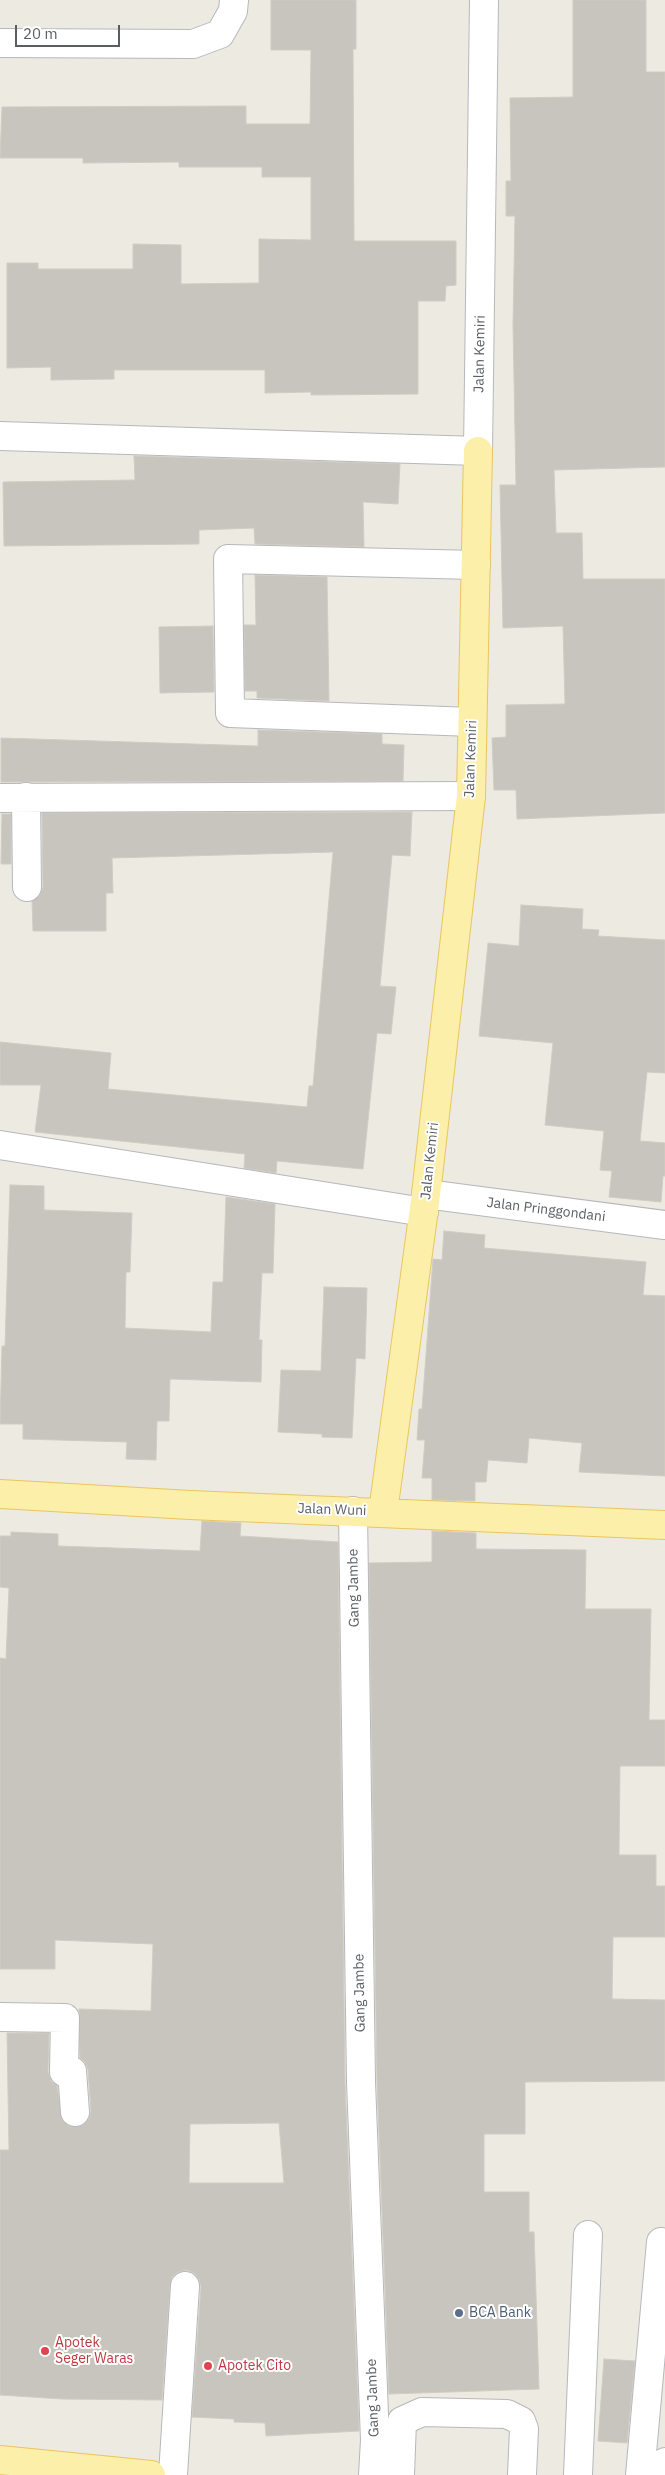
<!DOCTYPE html>
<html>
<head>
<meta charset="utf-8">
<style>
  body { margin:0 }
  #map { position:relative; width:665px; height:2475px; overflow:hidden; background:#edeae2; font-family:"IBM Plex Sans",sans-serif }
  canvas { display:block }
  .scale { position:absolute; left:15px; top:25px; width:105px; height:22px; box-sizing:border-box; border:2px solid #5a5e62; border-top:0; padding-left:6px; font-size:15px; line-height:18px; white-space:nowrap; color:#5a5e62; -webkit-text-stroke:4px #fff; paint-order:stroke }
</style>
</head>
<body>
<div id="map">
<canvas width="665" height="2475"></canvas>
<div class="scale">20 m</div>
</div>
<script>
const ctx = document.querySelector('canvas').getContext('2d');
ctx.lineJoin = 'round';
function paint(path, color) {
  ctx.fillStyle = color;
  ctx.fill(path, 'evenodd');
}
function poly(rows) {
  const path = new Path2D();
  for (const r of rows) {
    path.moveTo(r[0], r[1]);
    for (let i = 2; i < r.length; i += 2) path.lineTo(r[i], r[i + 1]);
  }
  return path;
}
function stroke(path, color, width, dash) {
  ctx.strokeStyle = color;
  ctx.lineWidth = width;
  ctx.lineCap = dash ? 'butt' : 'round';
  ctx.setLineDash(dash || []);
  ctx.stroke(path);
}
function drawText(font, color, halo, rows, align = 'center') {
  ctx.font = font + ' "IBM Plex Sans",sans-serif';
  ctx.lineWidth = 4;
  ctx.setLineDash([]);
  ctx.textBaseline = 'middle';
  ctx.strokeStyle = halo;
  ctx.fillStyle = color;
  for (const [text, x, y, turn = 0] of rows) {
    ctx.save();
    ctx.translate(x, y);
    ctx.rotate((+turn || 0) * Math.PI / 180);
    ctx.textAlign = isNaN(turn) ? turn : align;
    if (halo) ctx.strokeText(text, 0, 0);
    ctx.fillText(text, 0, 0);
    ctx.restore();
  }
}
const building = poly([
  [271,0,356,0,356,49,353,49,354,241,456,241,456,285,446,286,445,301,418,301,418,394,311,395,311,392,265,393,265,370,114,370,114,379,51,380,51,367,7,368,7,263,38,263,38,269,133,269,133,244,181,245,181,284,259,283,259,239,311,240,311,177,262,177,262,167,179,167,179,162,83,163,83,158,0,158,2,107,246,106,246,124,310,124,311,50,271,50,271,0],
  [573,0,646,0,646,72,665,72,665,467,554,470,556,533,582,533,583,579,665,579,665,813,517,819,516,790,494,790,492,738,506,737,506,705,565,704,563,626,503,628,500,485,516,485,513,325,515,216,506,216,506,181,511,181,510,98,573,97,573,0],
  [134,456,400,464,398,504,363,502,364,547,255,544,254,528,199,530,199,544,4,546,3,482,135,480,134,456],
  [255,575,327,577,329,701,257,698,257,691,245,691,244,625,256,625,255,575],
  [213,626,214,692,160,693,159,627,213,626],
  [258,730,382,734,382,744,404,745,403,781,1,782,1,738,258,746,258,730],
  [412,812,410,856,392,855,380,986,396,987,391,1034,377,1033,363,1169,277,1161,276,1173,244,1168,245,1154,35,1132,41,1085,0,1085,0,1042,111,1053,108,1089,307,1107,309,1086,313,1086,333,852,112,858,113,893,106,893,106,931,33,931,32,901,40,895,43,887,42,813,412,812],
  [2,814,11,814,11,864,1,864,2,814],
  [521,905,583,909,582,929,599,930,598,936,665,940,665,1073,647,1072,640,1141,665,1143,665,1176,663,1176,661,1202,609,1197,612,1171,600,1170,604,1131,545,1125,553,1043,479,1036,488,943,519,946,521,905],
  [10,1185,44,1186,44,1210,132,1213,130,1272,126,1272,125,1328,211,1332,213,1282,223,1282,226,1197,275,1204,273,1273,262,1273,259,1340,262,1340,261,1382,170,1379,169,1421,157,1421,156,1460,126,1459,127,1442,23,1439,23,1424,0,1424,2,1346,5,1346,10,1185],
  [444,1231,485,1235,484,1248,646,1262,643,1295,665,1296,665,1476,579,1472,582,1443,529,1438,527,1463,488,1460,486,1482,475,1482,475,1501,432,1500,432,1478,422,1478,425,1440,417,1440,419,1409,422,1409,433,1259,442,1260,444,1231],
  [324,1287,367,1288,365,1359,356,1358,352,1438,322,1437,322,1434,278,1432,281,1370,321,1371,324,1287],
  [202,1521,241,1523,240,1536,338,1542,345,2082,359,2431,266,2436,265,2423,234,2422,234,2419,192,2417,201,2287,199,2279,194,2273,186,2270,178,2272,172,2277,170,2285,162,2400,62,2399,0,2395,0,2150,9,2150,7,2033,49,2033,48,2072,51,2081,57,2086,62,2120,69,2126,77,2127,83,2125,89,2119,91,2111,88,2070,85,2062,80,2058,79,2009,151,2011,153,1944,55,1940,55,1969,0,1969,0,1658,6,1659,9,1588,0,1587,0,1536,11,1536,11,1532,58,1534,58,1546,200,1551,202,1521],
  [279,2123,284,2183,189,2183,190,2124,279,2123],
  [432,1531,476,1533,476,1549,586,1550,585,1609,651,1609,649,1720,665,1720,665,1766,620,1766,619,1855,656,1855,656,1886,665,1886,665,1937,613,1937,612,1999,665,2000,665,2081,525,2082,525,2134,484,2134,484,2192,529,2192,529,2232,534,2232,539,2389,389,2394,377,2082,369,1563,432,1562,432,1531],
  [604,2359,635,2361,627,2443,598,2441,604,2359]
]);
const minor = poly([
  [0,43,193,44,220,34,233,11,234,0],
  [0,436,478,451,484,0],
  [472,722,230,713,228,559,476,565],
  [26,797,27,887],
  [0,798,471,796],
  [0,1145,424,1212],
  [426,1194,665,1225],
  [353,1511,361,2082,375,2440,373,2475],
  [0,2017,65,2018,64,2072,72,2071,75,2112],
  [173,2475,185,2286],
  [400,2475,402,2421,422,2412,507,2414,521,2421,524,2429,522,2475],
  [578,2475,588,2235],
  [640,2475,661,2242],
  [663,2475,665,2462]
]);
const major = poly([
  [0,1494,190,1505,665,1525],
  [383,1512,426,1194,471,796,478,451],
  [0,2460,151,2475]
]);
const markers = [
  [459,2313,5,"#5c6f8a"],
  [45,2351,5,"#e0444e"],
  [208,2366,5,"#e0444e"]
];
const streetNames = [
  ["Jalan Kemiri",480,354,-89],
  ["Jalan Kemiri",471,759,-88],
  ["Jalan Kemiri",430,1161,-84],
  ["Jalan Pringgondani",546,1210,7],
  ["Jalan Wuni",332,1510,2],
  ["Gang Jambe",354,1588,-91],
  ["Gang Jambe",360,1993,-91],
  ["Gang Jambe",373,2398,-92]
];
const serviceNames = [
  ["BCA Bank",469,2313]
];
const healthNames = [
  ["Apotek",55,2343],
  ["Seger Waras",55,2359],
  ["Apotek Cito",218,2366]
];
paint(building, '#c8c5bf');
stroke(building, '#d1ccc1', 1);
stroke(minor, '#b5b8bc', 30);
stroke(major, '#eac55d', 30);
stroke(minor, '#fff', 28);
stroke(major, '#fbefa9', 28);
for (const [x, y, r, color] of markers) {
  const dot = new Path2D();
  dot.arc(x, y, r, 0, 2 * Math.PI);
  ctx.fillStyle = color;
  ctx.fill(dot);
  stroke(dot, '#fff', 2);
}
drawText('14px', '#5a5e62', '#fff', streetNames);
drawText('14px', '#4e5e75', '#fff', serviceNames, 'left');
drawText('14px', '#be3a42', '#fff', healthNames, 'left');
</script>
</body>
</html>
